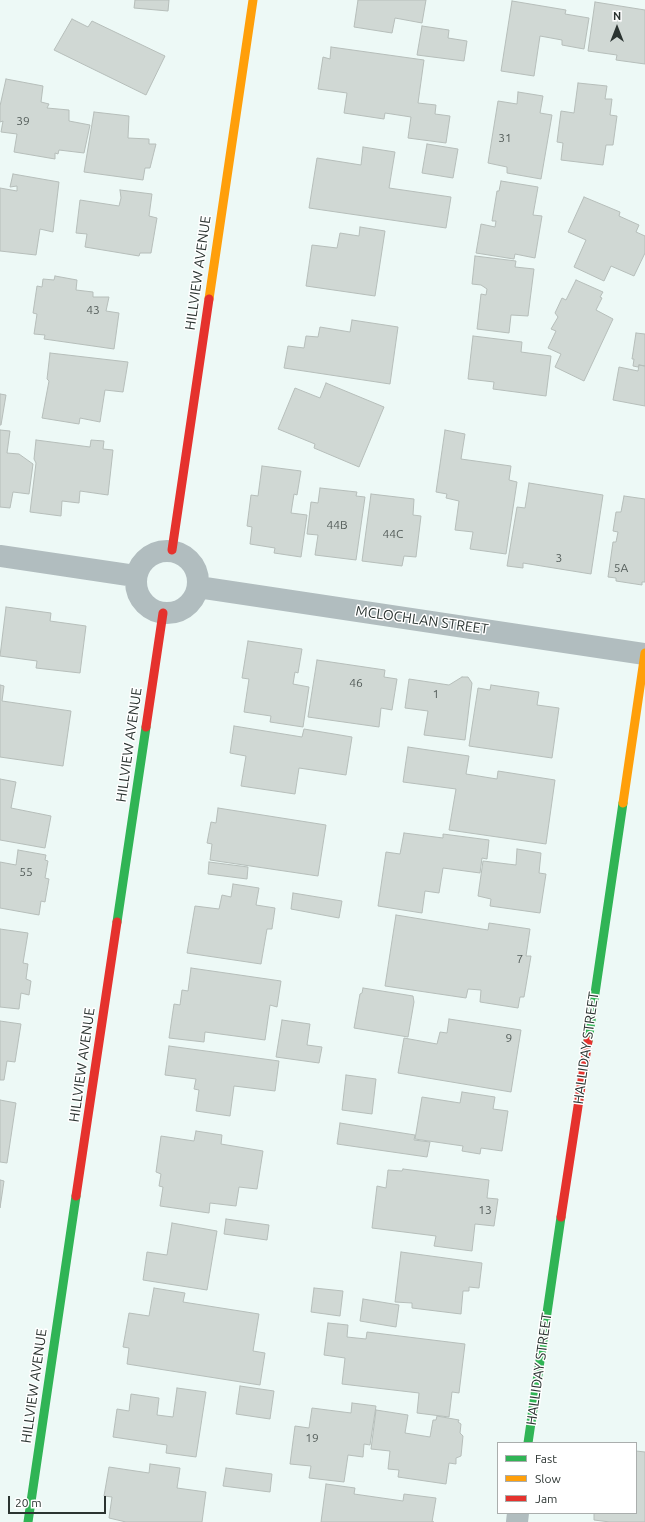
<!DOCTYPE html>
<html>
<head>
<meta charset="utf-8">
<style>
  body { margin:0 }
  #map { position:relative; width:645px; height:1522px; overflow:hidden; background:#edf9f6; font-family:Ubuntu,sans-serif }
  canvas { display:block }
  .legend { position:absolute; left:497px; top:1442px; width:140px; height:72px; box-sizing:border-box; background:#fff; border:1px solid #aaaead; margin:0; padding:5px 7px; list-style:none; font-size:12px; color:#2b3431 }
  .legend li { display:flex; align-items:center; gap:8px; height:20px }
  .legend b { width:20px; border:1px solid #aaaead }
  .north { position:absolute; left:597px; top:8px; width:40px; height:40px; -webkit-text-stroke:3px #fff; paint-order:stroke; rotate:0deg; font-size:11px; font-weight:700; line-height:16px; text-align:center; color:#2b3431 }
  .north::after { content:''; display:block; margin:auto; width:14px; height:18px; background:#2b3431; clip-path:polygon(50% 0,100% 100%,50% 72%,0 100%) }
  .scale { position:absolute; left:8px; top:1496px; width:98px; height:18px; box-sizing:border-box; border:2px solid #2b3431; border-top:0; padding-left:5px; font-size:12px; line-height:14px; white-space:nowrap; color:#2b3431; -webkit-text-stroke:3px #fff; paint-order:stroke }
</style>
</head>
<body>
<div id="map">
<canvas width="645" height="1522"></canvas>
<ul class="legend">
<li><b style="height:5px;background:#30b455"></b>Fast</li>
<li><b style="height:5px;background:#ff9f0a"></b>Slow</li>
<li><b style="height:5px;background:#e5322d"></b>Jam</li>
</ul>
<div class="north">N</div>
<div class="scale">20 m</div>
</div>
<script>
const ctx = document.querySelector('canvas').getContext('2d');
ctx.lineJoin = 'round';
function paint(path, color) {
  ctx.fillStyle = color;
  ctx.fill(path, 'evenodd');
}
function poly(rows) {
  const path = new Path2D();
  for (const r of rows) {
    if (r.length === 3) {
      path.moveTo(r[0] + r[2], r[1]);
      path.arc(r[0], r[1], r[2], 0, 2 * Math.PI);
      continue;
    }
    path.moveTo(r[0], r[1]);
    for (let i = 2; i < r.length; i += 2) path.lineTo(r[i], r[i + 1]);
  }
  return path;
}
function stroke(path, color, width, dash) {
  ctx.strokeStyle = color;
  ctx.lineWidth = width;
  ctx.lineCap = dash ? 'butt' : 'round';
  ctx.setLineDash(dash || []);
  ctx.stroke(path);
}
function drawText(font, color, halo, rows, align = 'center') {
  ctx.font = font + ' Ubuntu,sans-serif';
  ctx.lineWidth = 3;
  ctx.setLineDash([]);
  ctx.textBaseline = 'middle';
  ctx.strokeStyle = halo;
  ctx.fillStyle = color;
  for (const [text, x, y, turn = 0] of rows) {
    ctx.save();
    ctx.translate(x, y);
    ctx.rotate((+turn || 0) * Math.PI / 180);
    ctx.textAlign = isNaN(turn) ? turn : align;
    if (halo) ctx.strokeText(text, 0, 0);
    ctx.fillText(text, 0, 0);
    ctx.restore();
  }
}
const building = poly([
  [135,0,169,0,168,11,134,8,135,0],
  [358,0,426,0,422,23,395,18,392,33,354,27,358,0],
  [512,1,566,10,565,14,589,18,584,49,562,45,562,40,540,36,534,76,501,71,512,1],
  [595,2,645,10,645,64,616,60,617,55,588,51,595,2],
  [72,19,88,27,92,21,165,56,146,95,54,50,72,19],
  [422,26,449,30,448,38,467,41,464,61,417,55,422,26],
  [331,47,424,60,418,103,436,105,435,114,450,116,446,143,408,138,411,117,385,113,384,119,344,113,347,93,318,89,323,57,330,59,331,47],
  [6,79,43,86,41,102,49,104,47,108,69,110,69,121,90,125,84,153,59,150,58,154,55,153,55,159,14,152,17,134,1,132,3,121,0,122,0,106,6,79],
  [578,83,607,86,605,99,612,99,610,115,617,116,613,145,606,145,603,165,561,160,563,143,557,142,561,111,574,113,578,83],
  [518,92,543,96,540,113,552,115,541,179,507,173,507,167,488,163,498,101,517,104,518,92],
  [94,112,129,116,128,138,149,139,149,144,156,144,150,168,145,168,143,180,84,172,94,112],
  [427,144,458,149,453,178,422,173,427,144],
  [363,147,395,152,389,188,451,197,446,228,309,208,317,158,361,165,363,147],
  [13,174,59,182,53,232,40,229,36,255,0,251,0,188,17,191,17,186,10,187,13,174],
  [501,181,538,187,533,215,542,216,535,258,515,254,514,259,476,253,481,224,495,227,496,221,492,221,497,191,499,191,501,181],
  [120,190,152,194,149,216,157,218,151,253,140,253,139,256,85,247,87,234,76,233,80,200,119,206,121,198,120,190],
  [584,197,620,212,619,216,639,225,636,232,645,236,645,253,634,276,611,266,604,281,574,267,586,240,568,232,584,197],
  [360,227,385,231,375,296,306,286,312,245,337,248,340,233,359,236,360,227],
  [475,256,516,261,515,267,534,269,528,316,511,315,509,333,477,329,481,294,486,295,487,289,481,285,472,284,475,256],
  [55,276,77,280,76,290,93,292,93,297,109,297,106,311,119,313,114,349,44,339,45,335,34,334,37,314,33,313,37,286,42,287,43,279,54,280,55,276],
  [576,280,603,292,600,297,602,298,596,310,613,319,584,381,555,367,561,354,548,348,556,331,551,329,558,317,555,313,562,298,566,300,576,280],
  [352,320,398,327,390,384,284,368,288,346,304,348,306,336,318,337,320,327,350,332,352,320],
  [636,333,645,334,645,366,639,365,638,367,633,366,634,359,632,359,636,333],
  [473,336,522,342,521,352,551,356,546,396,493,389,494,382,468,379,473,336],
  [50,353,128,362,123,392,105,390,100,422,80,418,79,424,42,418,49,381,47,379,50,353],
  [639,365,645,366,645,406,613,400,619,367,638,371,639,365],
  [326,383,384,407,359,467,314,448,315,444,278,429,295,388,320,398,326,383],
  [0,394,6,395,1,425,0,425,0,394],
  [0,430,10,431,7,453,19,454,33,464,29,494,13,492,10,508,0,507,0,430],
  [445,430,465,434,461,459,511,466,509,480,517,482,506,554,470,549,473,532,455,530,459,501,446,498,447,494,436,492,445,430],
  [36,440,90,447,91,440,104,441,103,449,113,450,108,495,80,491,79,503,62,501,61,516,30,512,36,463,34,459,36,440],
  [262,466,301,471,297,495,294,494,291,513,307,515,301,557,274,553,275,548,250,544,252,527,247,526,251,495,258,496,262,466],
  [529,483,603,495,591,574,523,563,523,568,507,566,517,507,525,508,529,483],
  [320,488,357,492,356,496,365,497,356,560,315,555,318,535,307,534,311,502,318,503,320,488],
  [371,494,414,499,413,515,421,516,416,557,404,556,402,566,362,561,371,494],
  [624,496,645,499,645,582,642,582,642,585,616,581,616,578,608,577,613,542,616,542,618,532,613,531,616,512,621,512,624,496],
  [6,607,51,613,50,621,86,626,80,673,36,668,37,661,0,656,6,607],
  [248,641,302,649,298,673,295,672,293,684,309,687,303,727,270,722,271,716,244,712,249,679,242,678,248,641],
  [317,660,385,670,384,677,397,679,392,710,381,708,379,727,308,717,317,660],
  [462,677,468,677,472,683,465,740,424,735,428,711,405,708,409,679,449,685,462,677],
  [0,685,4,686,2,701,71,711,63,766,0,757,0,685],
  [491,685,539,692,537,705,559,708,552,758,469,746,478,688,490,690,491,685],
  [234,726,302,737,304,729,352,737,346,775,299,768,295,794,241,786,246,756,230,753,234,726],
  [408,747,469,756,466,774,497,779,498,771,555,780,546,844,449,830,456,789,403,782,408,747],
  [0,779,16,782,11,808,51,816,45,848,0,840,0,779],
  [218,808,326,825,318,876,210,860,212,844,207,843,211,822,216,823,218,808],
  [404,833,443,838,443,834,489,840,487,859,482,858,480,873,443,868,439,893,425,891,422,913,378,906,386,852,400,854,404,833],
  [517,849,541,853,539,873,546,874,540,913,490,906,491,899,478,896,483,861,516,865,517,849],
  [18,850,46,855,45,860,48,861,45,878,49,879,45,902,41,901,39,915,0,908,0,862,16,865,18,850],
  [209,862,248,867,247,879,208,874,209,862],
  [233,884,259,888,256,905,275,908,272,929,267,929,261,964,187,953,195,906,219,909,222,895,231,897,233,884],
  [293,893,342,901,339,918,291,909,293,893],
  [396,915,488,930,489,923,530,929,526,956,531,956,524,997,520,997,518,1008,480,1002,481,990,468,989,466,998,385,986,396,915],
  [0,929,28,933,23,963,28,964,26,979,31,981,29,995,21,993,19,1009,0,1007,0,929],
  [191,968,281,981,277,1007,270,1005,265,1040,205,1032,204,1042,169,1038,174,1004,180,1005,182,990,188,991,191,968],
  [363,988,413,996,414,1002,408,1037,354,1028,360,994,362,993,363,988],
  [449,1019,521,1030,511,1092,398,1073,404,1038,437,1044,440,1032,447,1033,449,1019],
  [282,1020,310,1024,307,1045,322,1047,319,1063,276,1057,282,1020],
  [0,1021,21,1024,15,1062,7,1061,4,1080,0,1080,0,1021],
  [169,1046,279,1061,275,1091,234,1086,230,1116,196,1111,199,1090,194,1089,196,1079,165,1075,169,1046],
  [346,1075,376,1079,372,1114,342,1110,346,1075],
  [462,1092,495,1097,493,1109,508,1111,502,1151,481,1148,480,1154,462,1151,463,1146,415,1139,422,1097,460,1103,462,1092],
  [0,1100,16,1103,7,1163,0,1162,0,1100],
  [340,1123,415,1135,414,1140,430,1142,427,1157,337,1144,340,1123],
  [196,1131,222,1135,221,1144,263,1151,257,1189,239,1187,236,1206,210,1203,209,1213,160,1206,163,1187,159,1186,161,1174,156,1172,161,1136,194,1141,196,1131],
  [403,1169,489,1180,487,1198,498,1199,494,1226,475,1224,472,1251,434,1246,436,1236,372,1228,377,1186,386,1188,388,1170,402,1171,403,1169],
  [0,1180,4,1181,0,1208,0,1180],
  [226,1219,269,1225,267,1240,224,1234,226,1219],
  [172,1223,217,1231,207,1290,143,1280,147,1252,167,1255,172,1223],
  [401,1252,482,1263,479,1288,469,1287,469,1291,463,1291,461,1314,412,1308,412,1303,395,1302,401,1252],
  [154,1288,185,1293,183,1302,259,1314,253,1351,265,1353,260,1385,127,1364,129,1348,123,1347,129,1313,149,1316,154,1288],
  [314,1288,343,1291,340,1316,311,1312,314,1288],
  [363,1299,399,1305,396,1327,360,1321,363,1299],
  [328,1323,348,1325,347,1337,366,1339,367,1332,465,1344,459,1393,452,1392,449,1417,417,1413,419,1393,342,1384,345,1358,324,1355,328,1323],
  [240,1386,274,1391,270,1419,236,1414,240,1386],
  [177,1388,206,1392,196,1457,166,1453,167,1445,113,1437,117,1409,129,1411,131,1394,159,1398,157,1415,173,1417,177,1388],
  [352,1403,376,1406,370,1445,364,1444,363,1457,348,1455,344,1482,309,1478,311,1466,290,1464,295,1426,309,1428,312,1408,351,1413,352,1403],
  [376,1410,408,1415,405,1433,430,1437,433,1420,436,1420,437,1416,459,1420,458,1422,461,1424,460,1433,463,1436,461,1456,456,1458,456,1464,449,1463,446,1484,398,1477,399,1470,388,1469,390,1451,371,1449,376,1410],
  [636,1451,645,1452,645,1522,610,1522,594,1520,594,1513,636,1513,636,1451],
  [150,1464,180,1468,177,1488,206,1492,202,1522,126,1522,109,1518,112,1497,104,1496,109,1467,149,1473,150,1464],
  [226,1468,272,1474,270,1492,223,1486,226,1468],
  [326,1484,355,1488,354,1494,403,1501,404,1494,436,1498,432,1522,434,1522,321,1522,326,1484]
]);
const street = poly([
  [167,582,31],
  [0,556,135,576],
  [198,587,645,654],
  [517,1522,518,1513]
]);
const fast = poly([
  [117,922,146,727],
  [588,1041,623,803],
  [528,1443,561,1217],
  [28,1522,76,1196]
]);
const slow = poly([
  [209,299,253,0],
  [623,803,645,653]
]);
const jam = poly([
  [172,550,209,299],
  [146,727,163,613],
  [76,1196,117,922],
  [561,1217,588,1041]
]);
const numberNames = [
  ["39",23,121],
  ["31",505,138],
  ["43",93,310],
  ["44B",337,525],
  ["44C",393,534],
  ["3",559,558],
  ["5A",621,568],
  ["46",356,683],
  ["1",436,694],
  ["55",26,872],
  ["7",520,959],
  ["9",509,1038],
  ["13",485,1210],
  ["19",312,1438]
];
const streetNames = [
  ["HILLVIEW AVENUE",198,273,-82],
  ["MCLOCHLAN STREET",422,620,8],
  ["HILLVIEW AVENUE",129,745,-82],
  ["HALLIDAY STREET",586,1048,-82],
  ["HILLVIEW AVENUE",82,1065,-82],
  ["HALLIDAY STREET",539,1369,-82],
  ["HILLVIEW AVENUE",34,1386,-82]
];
paint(building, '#d0d8d4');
stroke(building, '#b6beba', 1);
stroke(street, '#b1bdbf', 22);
stroke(fast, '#30b455', 9);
stroke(slow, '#ff9f0a', 9);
stroke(jam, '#e5322d', 9);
drawText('12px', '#545d5a', null, numberNames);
drawText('14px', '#2b3431', '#fff', streetNames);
</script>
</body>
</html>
